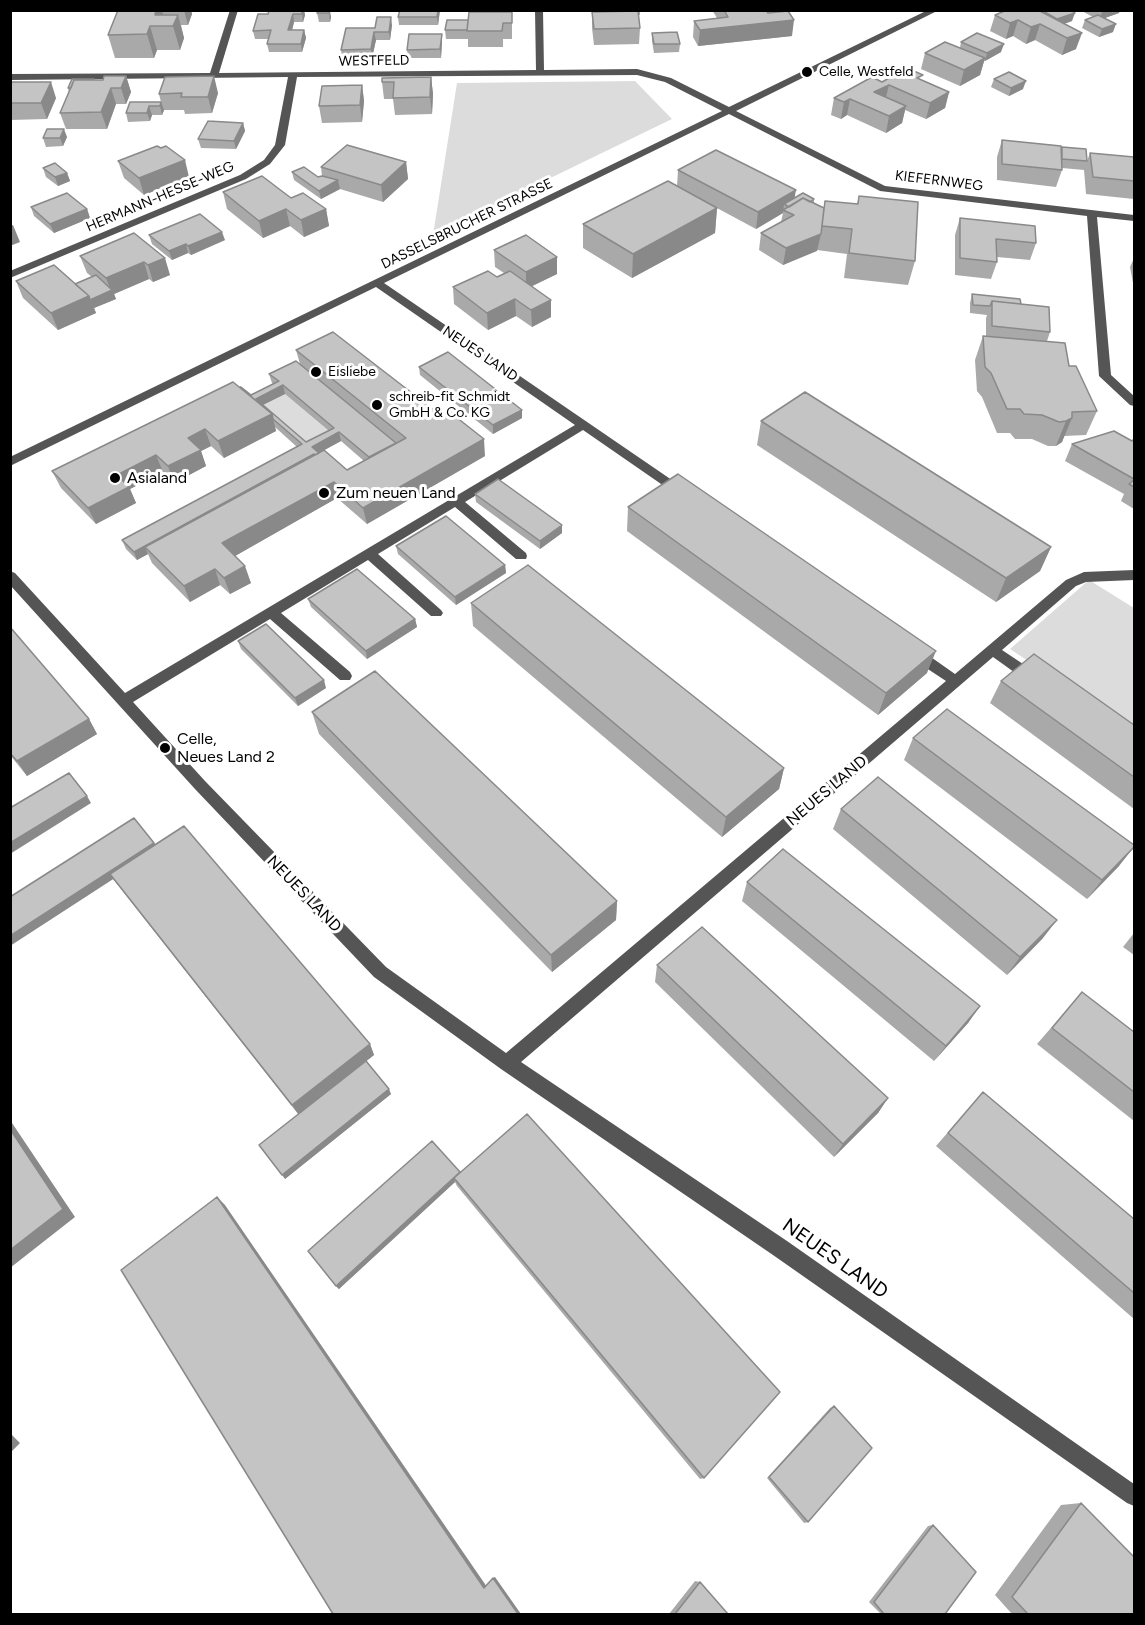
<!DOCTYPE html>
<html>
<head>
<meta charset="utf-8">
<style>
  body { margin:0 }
  #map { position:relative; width:1145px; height:1625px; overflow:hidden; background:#fff; font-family:Figtree,sans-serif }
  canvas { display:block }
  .frame { position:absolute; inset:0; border:12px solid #000; pointer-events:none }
</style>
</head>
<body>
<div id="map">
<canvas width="1145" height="1625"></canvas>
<div class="frame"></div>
</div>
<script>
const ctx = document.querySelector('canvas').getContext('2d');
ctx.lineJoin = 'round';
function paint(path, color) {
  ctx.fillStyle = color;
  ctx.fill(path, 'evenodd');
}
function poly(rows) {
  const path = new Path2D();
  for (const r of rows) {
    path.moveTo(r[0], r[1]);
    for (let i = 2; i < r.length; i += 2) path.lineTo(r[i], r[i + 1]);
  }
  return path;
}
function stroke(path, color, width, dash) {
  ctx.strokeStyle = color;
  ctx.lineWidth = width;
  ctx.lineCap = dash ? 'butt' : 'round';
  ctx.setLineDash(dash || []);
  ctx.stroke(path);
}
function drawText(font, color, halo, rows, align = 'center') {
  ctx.font = font + ' Figtree,sans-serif';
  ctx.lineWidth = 6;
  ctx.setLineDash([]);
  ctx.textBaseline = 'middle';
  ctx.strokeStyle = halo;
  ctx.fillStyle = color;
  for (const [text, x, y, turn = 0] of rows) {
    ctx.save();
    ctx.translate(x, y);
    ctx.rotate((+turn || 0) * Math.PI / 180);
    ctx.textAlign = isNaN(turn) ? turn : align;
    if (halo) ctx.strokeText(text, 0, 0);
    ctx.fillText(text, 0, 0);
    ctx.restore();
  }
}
const green = poly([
  [635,81,672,119,433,235,457,83],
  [285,394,336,437,308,451,258,408],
  [1089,580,1134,608,1134,732,1010,649]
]);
const minor = poly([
  [230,10,238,10,219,73,536,70,535,10,543,10,544,70,637,69,671,78,729,107,928,10,939,10,736,111,885,186,1134,215,1134,221,1097,217,1111,375,1134,396,1134,406,1130,405,1099,376,1087,216,880,191,729,114,384,283,685,489,685,495,677,495,583,430,465,502,526,553,527,556,526,559,516,559,455,507,378,554,441,610,443,613,441,616,431,616,368,560,281,613,350,672,352,676,350,680,340,680,270,619,133,702,205,781,386,967,506,1053,946,681,908,656,906,652,908,648,918,648,955,674,1066,580,1084,572,1134,570,1134,580,1086,582,1076,586,1002,650,1038,674,1040,678,1038,682,1028,682,993,657,521,1062,787,1241,1134,1484,1134,1506,1127,1503,773,1255,501,1069,374,977,195,789,10,585,10,571,15,573,125,693,575,425,376,287,10,466,10,457,722,111,665,82,637,75,297,77,285,145,270,164,246,179,10,278,10,271,240,175,264,160,275,145,288,77,10,80,10,74,210,73,230,10]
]);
const wall = poly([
  [118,10,191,10,192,14,188,25,181,25,184,38,180,50,157,50,154,58,115,58,108,35],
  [304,10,305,15,303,22,294,22,292,30,304,30,306,38,302,52,269,52,267,44,269,39,255,39,253,31,268,14],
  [318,10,330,10,331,17,330,22,319,22,317,13],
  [440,10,438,25,399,25,398,17],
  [612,10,640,10,640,15,638,15,640,28,639,44,594,45,592,28,592,12,612,12],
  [712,10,766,10,792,36,698,46,693,37,694,21,717,18],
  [1007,10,1071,10,1072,21,1064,24,1076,49,1062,55,1035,40,1026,44,1013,36,1006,39,990,31,995,15],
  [1080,10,1120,10,1119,13,1105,18,1113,32,1099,37,1082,28,1085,20,1093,17],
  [501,12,512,12,512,39,503,39,503,47,468,47,468,39,446,39,445,30,468,20],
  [392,25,390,40,376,40,372,58,342,58,341,50,375,28],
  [652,33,680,44,679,52,654,53,652,41],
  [442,34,442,42,441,58,408,58,407,50],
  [961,42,1001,52,985,61,984,61,980,75,960,86,921,69,925,53,960,48],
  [126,76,131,92,126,104,116,104,107,129,66,129,60,113,69,92,68,88,94,80,103,80],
  [431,77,433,94,432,114,395,115,393,99,384,99,382,82],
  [994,79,1023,89,1009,96,991,87],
  [922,80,949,92,945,108,926,119,905,110,902,123,886,133,847,115,841,119,831,115,834,98,882,82],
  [10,82,56,98,47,119,10,120],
  [362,85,364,101,362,122,322,123,319,106],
  [218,93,212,113,185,114,184,110,164,110,162,115,152,115,150,121,128,122,126,113,161,102,159,94],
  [243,123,245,131,236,149,201,148,198,139],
  [67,137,63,146,46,147,43,138],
  [1002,140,1061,149,1062,147,1087,161,1090,153,1134,157,1134,199,1086,194,1084,170,1062,168,1062,170,1056,187,997,180,997,157],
  [118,161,189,177,144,195,124,178],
  [406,162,408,179,383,202,340,189,321,199,294,180,292,172,318,177,322,176,321,167],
  [43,168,67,173,70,181,58,186,46,177],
  [678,170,794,198,814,199,814,203,824,208,857,204,859,196,915,261,908,285,844,278,847,254,817,250,783,265,759,250,761,233,781,222,783,213,756,229,704,201,717,208,715,233,632,278,583,248,583,224,677,186],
  [223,192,291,198,326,209,329,226,304,237,290,226,263,238,227,209],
  [31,207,87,209,90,218,54,233,34,216],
  [960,218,1036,243,1030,260,997,257,997,262,991,279,955,275,955,235],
  [134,233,170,275,153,282,149,279,114,294,116,299,94,308,96,313,58,330,23,298,16,281,75,284,92,277,87,273,80,256],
  [149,235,225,240,191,255,188,253,172,260,152,244],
  [494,250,557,257,557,274,532,286,551,317,532,327,516,316,488,330,454,304,453,287,497,277,504,273,495,267],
  [1134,258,1134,283,1133,283,1130,267],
  [972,294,1021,304,1050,332,1047,341,1069,366,1097,411,1086,435,1064,436,1062,442,1056,446,1048,446,1032,439,1015,439,1010,433,997,433,982,397,977,391,975,360,983,336,986,336,986,318,987,315,970,313,970,303],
  [296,350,485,456,367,524,337,498,235,556,251,583,230,594,220,585,190,602,152,563,148,554,137,560,126,549,122,540,297,447,275,427,276,431,224,458,211,446,201,451,206,466,174,483,163,472,130,489,136,503,96,524,61,488,52,471,240,387,251,395,273,384,272,383,269,374,300,364],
  [285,394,329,431,306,442,263,405],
  [341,441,364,461,347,470,319,453],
  [419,367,522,418,493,434,420,375],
  [761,421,1051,547,1040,571,996,602,757,445],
  [1134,439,1134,509,1121,501,1124,494,1065,461,1072,444,1132,441],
  [475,494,562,533,540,549,476,502],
  [628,507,927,673,878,715,627,531],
  [396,546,505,565,506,573,456,605,398,554],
  [308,599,415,619,417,627,367,659,311,607],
  [471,603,784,768,779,789,722,837,473,626],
  [10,627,89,719,97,734,27,776,10,755],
  [238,641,326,688,298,706,241,649],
  [1001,681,1134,725,1134,809,990,703],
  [312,712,617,901,616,920,552,972,319,734],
  [913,738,1119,866,1087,899,904,760],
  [841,809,1043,938,1007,975,833,829],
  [154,843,370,1044,374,1055,366,1061,391,1094,285,1179,298,1114,113,879],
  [747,882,980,1006,968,1023,934,1061,742,901],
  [1134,933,1134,955,1123,947],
  [657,965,888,1098,878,1113,834,1157,655,982],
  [1082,992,1134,1032,1134,1121,1037,1044],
  [983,1092,1134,1219,1134,1319,936,1146],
  [432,1141,704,1478,700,1479,457,1186,455,1182,339,1289,336,1286],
  [834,1406,808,1522,804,1523,767,1478,830,1408],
  [1081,1503,1134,1614,1012,1614,995,1595,1061,1505],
  [933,1525,945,1614,881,1614,869,1602,928,1526],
  [695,1581,700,1582,728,1614,669,1614]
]);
const shadedWall = poly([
  [156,10,162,10,166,26,155,15],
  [184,10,191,10,192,14,188,25],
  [302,10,304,10,305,15,303,22,302,14],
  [329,10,331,17,330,22,329,13],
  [438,10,440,10,438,25,437,17],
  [1105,10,1120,10,1119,13,1099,20,1102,12],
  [1075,13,1072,21,1055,27,1057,19],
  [293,14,294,22,290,39,288,30],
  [178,15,184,38,180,50,173,26],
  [391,17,392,25,390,40,389,32],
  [794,20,792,36,698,46,700,30],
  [1018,20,1013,36,1006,39,1010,23],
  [1040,24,1035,40,1026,44,1031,27],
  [1116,24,1113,32,1099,37,1102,29],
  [150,26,157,50,154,58,147,34],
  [304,30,306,38,302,52,301,44],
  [374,32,376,40,372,58,371,49],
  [1082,33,1076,49,1062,55,1067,38],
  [442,34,442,42,441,58,440,49],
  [1004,44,1001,52,985,61,987,53],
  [985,58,980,75,960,86,964,70],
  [126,76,131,92,126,104,121,88],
  [214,76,218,93,212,113,208,97],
  [431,77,433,94,432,114,430,97],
  [1026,81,1023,89,1009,96,1011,88],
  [51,82,56,98,47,119,41,103],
  [362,85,364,101,362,122,360,105],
  [889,85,885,101,871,109,874,92],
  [111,88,116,104,107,129,101,112],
  [949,92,945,108,926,119,930,103],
  [850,99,847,115,841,119,844,102],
  [161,102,164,110,162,115,160,106],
  [149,106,152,115,150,121,147,113],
  [906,106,902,123,886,133,889,116],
  [243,123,245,131,236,149,234,141],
  [64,129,67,137,63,146,60,138],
  [185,160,189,177,144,195,139,178],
  [406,162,408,179,383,202,381,185],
  [67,173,70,181,58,186,55,177],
  [338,180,340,189,321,199,319,191],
  [796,190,793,207,784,204,783,213,756,229,758,212],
  [717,208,715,233,632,278,633,254],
  [87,209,90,218,54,233,50,224],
  [286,209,290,226,263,238,259,221],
  [326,209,329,226,304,237,301,220],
  [13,225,20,242,10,246,10,226],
  [222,232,225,240,191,255,188,246],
  [821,234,817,251,783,265,786,248],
  [186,244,188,253,172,260,169,251],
  [557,257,557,274,526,289,526,272],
  [165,258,170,275,153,282,148,265],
  [144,262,149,279,114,294,116,299,94,308,96,313,58,330,51,313,89,296,111,291,106,278],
  [515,299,516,316,488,330,487,313],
  [551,300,551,317,532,327,531,310],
  [283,385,285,394,259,407,256,399],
  [522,410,522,418,493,434,493,425],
  [272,414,276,431,224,458,218,441],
  [1072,418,1062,442,1056,446,1066,421],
  [205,429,211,446,201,451,206,466,174,483,168,466,188,438],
  [339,432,341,441,145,547,148,554,137,560,134,552,312,447],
  [484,439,485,456,367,524,363,508],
  [156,455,163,472,130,489,136,503,96,524,88,508,117,475],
  [334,482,337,498,228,560,222,543],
  [562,525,562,533,540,549,540,541],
  [1051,547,1040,571,996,602,1006,578],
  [505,565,506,573,456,605,455,597],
  [245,566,251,583,230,594,224,578],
  [215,569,220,585,190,602,184,586],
  [415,619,417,627,367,659,366,651],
  [936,651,927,673,878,715,886,693],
  [324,680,326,688,298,706,295,698],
  [89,719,97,734,27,776,17,761],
  [784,768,779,789,722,837,726,817],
  [87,796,91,803,10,854,10,843],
  [154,843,158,850,10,946,10,936],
  [1134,847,1119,866,1087,899,1102,880],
  [617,901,616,920,552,972,551,955],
  [1057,920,1043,938,1007,975,1020,957],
  [980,1006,968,1023,934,1061,946,1046],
  [370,1044,374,1055,299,1115,292,1105],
  [389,1089,391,1094,285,1179,282,1175],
  [888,1098,878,1113,834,1157,843,1144],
  [10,1120,75,1217,10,1268],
  [460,1172,454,1178,455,1182,339,1289,336,1286],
  [217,1197,225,1205,487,1587,484,1588],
  [10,1433,20,1443,10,1453],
  [495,1577,521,1614,518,1614,493,1578]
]);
const building = poly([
  [118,10,156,10,155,15,178,15,173,26,150,26,147,34,108,35,118,10],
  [269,10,302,10,302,14,293,14,288,30,304,30,301,44,267,44,271,30,253,31,258,14,268,14,269,10],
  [318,10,329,10,329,13,317,13,318,10],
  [400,10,438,10,437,17,398,17,400,10],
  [724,10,766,10,768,13,788,11,794,20,700,30,694,21,728,17,724,10],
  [1007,10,1038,10,1082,33,1067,38,1040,24,1031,27,1018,20,1010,23,995,15,1007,10],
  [1041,10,1071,10,1075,13,1057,19,1041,10],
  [478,11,501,11,501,12,478,11],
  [638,11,640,28,594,29,592,12,638,11],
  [469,12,512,12,512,23,503,23,502,31,467,31,469,12],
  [1098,15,1116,24,1102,29,1085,20,1098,15],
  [377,17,391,17,389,32,374,32,371,49,341,50,346,28,375,28,377,17],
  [447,20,468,20,467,30,445,30,447,20],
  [677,32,680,44,654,44,652,33,677,32],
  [977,33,1004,44,987,53,961,42,977,33],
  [409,34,442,34,440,49,407,50,409,34],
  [945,42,985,58,964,70,925,53,945,42],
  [907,68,923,75,917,78,949,92,930,103,889,85,874,92,906,106,889,116,850,99,844,102,834,98,872,77,882,82,907,68],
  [1009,72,1026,81,1011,88,994,79,1009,72],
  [104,76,126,76,121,88,111,88,101,112,60,113,74,80,103,80,104,76],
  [214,76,208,97,181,97,182,93,159,94,165,77,214,76],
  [431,77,430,97,393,98,394,82,382,82,382,78,431,77],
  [72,79,94,79,93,80,74,80,71,88,68,88,72,79],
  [10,82,51,82,41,103,10,103,10,82],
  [362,85,360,105,319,106,322,86,362,85],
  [130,102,161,102,160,106,149,106,147,113,126,113,130,102],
  [208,121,243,123,234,141,198,139,208,121],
  [47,129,64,129,60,138,43,138,47,129],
  [1002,140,1061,146,1062,170,1002,164,1002,140],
  [347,145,406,162,381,185,321,167,347,145],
  [157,146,161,148,166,146,185,160,139,178,118,161,157,146],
  [1062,147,1086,149,1087,161,1062,159,1062,147],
  [716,150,796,190,758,212,678,170,716,150],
  [1090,153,1134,157,1134,181,1093,177,1090,153],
  [55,163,67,173,55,177,43,168,55,163],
  [304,167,318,177,322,176,338,180,319,191,292,172,304,167],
  [262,176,291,198,303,193,326,209,301,220,286,209,259,221,223,192,262,176],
  [668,181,717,208,633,254,583,224,668,181],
  [67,193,87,209,50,224,31,207,67,193],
  [803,193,814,199,810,202,803,198,789,207,784,204,803,193],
  [859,196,918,202,915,261,849,253,852,229,822,226,825,201,858,204,859,196],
  [803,198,824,208,821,234,786,248,761,233,794,215,783,210,803,198],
  [200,214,222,232,188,246,186,244,169,251,149,235,200,214],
  [960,218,1035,226,1036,243,996,239,997,262,960,258,960,218],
  [134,233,165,258,148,265,144,262,106,278,80,256,134,233],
  [526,235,557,257,526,272,494,250,526,235],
  [54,265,89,296,51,313,16,281,54,265],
  [488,271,497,277,510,271,551,300,531,310,515,299,487,313,453,287,488,271],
  [96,275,112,290,90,300,89,296,75,284,96,275],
  [972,294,1020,299,1021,304,992,301,990,306,973,305,972,294],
  [992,301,1049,307,1050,332,992,326,992,301],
  [333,332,443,417,451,413,484,439,363,508,334,482,222,543,245,566,224,578,215,569,184,586,145,547,324,450,347,470,406,438,296,350,333,332],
  [983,336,1065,343,1069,366,1076,366,1097,411,1072,412,1072,418,1066,421,1059,422,1042,415,1024,414,1020,409,1007,409,991,373,985,367,983,336],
  [448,352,522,410,493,425,419,367,448,352],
  [296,361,396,443,369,457,339,432,312,447,319,453,315,455,314,454,134,552,122,540,302,444,273,419,272,414,240,387,241,387,251,395,279,381,269,374,296,361],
  [283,385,334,428,306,442,256,399,283,385],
  [233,382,272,414,218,441,205,429,188,438,201,450,168,466,156,455,117,475,129,487,88,508,52,471,233,382],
  [805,392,1051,547,1006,578,761,421,805,392],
  [1114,431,1132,441,1134,439,1134,479,1072,444,1114,431],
  [678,474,936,651,886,693,628,507,678,474],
  [498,479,562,525,540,541,475,494,498,479],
  [1134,480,1134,487,1129,484,1134,480],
  [446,516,505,565,455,597,396,546,446,516],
  [528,565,784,768,726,817,471,603,528,565],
  [357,569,415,619,366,651,308,599,357,569],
  [266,624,324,680,295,698,238,641,266,624],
  [10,627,89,719,17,761,10,753,10,627],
  [1034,654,1134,725,1134,777,1001,681,1034,654],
  [375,671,617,901,551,955,312,712,375,671],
  [947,709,1134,845,1134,847,1102,880,913,738,947,709],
  [69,773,87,796,10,843,10,808,69,773],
  [878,777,1057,920,1020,957,841,809,878,777],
  [134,818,154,843,10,936,10,897,134,818],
  [184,826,370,1044,292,1105,110,874,184,826],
  [783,849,980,1006,946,1046,747,882,783,849],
  [702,927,888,1098,843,1144,657,965,702,927],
  [1082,992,1134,1032,1134,1092,1052,1028,1082,992],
  [366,1061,389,1089,282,1175,259,1145,366,1061],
  [983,1092,1134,1219,1134,1293,948,1133,983,1092],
  [527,1114,780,1392,704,1478,454,1178,527,1114],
  [10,1129,63,1209,10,1250,10,1129],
  [432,1141,460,1172,336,1286,308,1251,432,1141],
  [217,1197,484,1588,493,1578,518,1614,333,1614,121,1270,217,1197],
  [834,1406,872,1448,808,1522,769,1477,834,1406],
  [1081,1503,1134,1557,1134,1614,1028,1614,1012,1597,1081,1503],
  [933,1525,976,1572,945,1614,884,1614,874,1602,933,1525],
  [700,1582,728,1614,675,1614,700,1582]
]);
const markers = [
  [807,72,6,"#000"],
  [316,372,6,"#000"],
  [377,405,6,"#000"],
  [115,478,6,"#000"],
  [324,493,6,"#000"],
  [165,748,6,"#000"]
];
const farStreetnames = [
  ["WESTFELD",374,61,-1],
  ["KIEFERNWEG",939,181,7],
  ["HERMANN-HESSE-WEG",160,197,-23],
  ["DASSELSBRUCHER STRASSE",467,224,-26],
  ["NEUES LAND",480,354,34]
];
const farPoinames = [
  ["Celle, Westfeld",819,72],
  ["Eisliebe",328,372],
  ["schreib-fit Schmidt",389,397],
  ["GmbH & Co. KG",389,413]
];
const poiNames = [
  ["Asialand",127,478],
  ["Zum neuen Land",336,493],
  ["Celle,",177,739],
  ["Neues Land 2",177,757]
];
const streetNames = [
  ["NEUES LAND",827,791,-40],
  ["NEUES LAND",304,894,46]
];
const nearStreetnames = [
  ["NEUES LAND",835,1259,35]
];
paint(green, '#dcdcdc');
paint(minor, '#555');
paint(wall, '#a9a9a9');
paint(shadedWall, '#898989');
paint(building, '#c4c4c4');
stroke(building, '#898989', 1.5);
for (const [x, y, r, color] of markers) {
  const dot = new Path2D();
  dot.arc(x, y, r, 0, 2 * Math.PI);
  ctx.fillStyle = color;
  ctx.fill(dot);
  stroke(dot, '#fff', 2);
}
drawText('14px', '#000', '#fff', farStreetnames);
drawText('14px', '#000', '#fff', farPoinames, 'left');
drawText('16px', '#000', '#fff', poiNames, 'left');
drawText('16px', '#000', '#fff', streetNames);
drawText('20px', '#000', '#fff', nearStreetnames);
</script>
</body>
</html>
